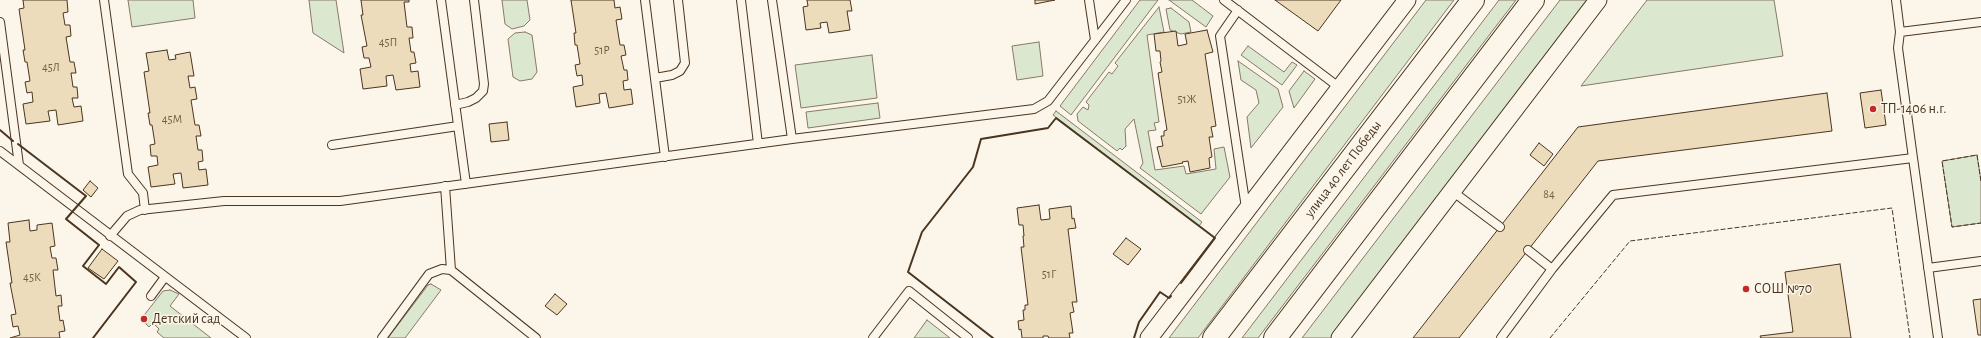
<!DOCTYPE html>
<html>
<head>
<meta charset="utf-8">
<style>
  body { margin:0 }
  canvas { display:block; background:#fbf6e9 }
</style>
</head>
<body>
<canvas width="1981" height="338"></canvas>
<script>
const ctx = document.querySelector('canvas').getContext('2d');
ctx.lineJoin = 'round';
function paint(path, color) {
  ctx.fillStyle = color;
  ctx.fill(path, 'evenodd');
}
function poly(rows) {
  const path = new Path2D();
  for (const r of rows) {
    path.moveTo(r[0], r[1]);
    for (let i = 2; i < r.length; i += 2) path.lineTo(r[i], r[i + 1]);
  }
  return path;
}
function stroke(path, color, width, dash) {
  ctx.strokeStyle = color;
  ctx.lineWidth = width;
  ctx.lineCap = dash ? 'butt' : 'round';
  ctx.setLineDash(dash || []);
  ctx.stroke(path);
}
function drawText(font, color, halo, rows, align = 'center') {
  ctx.font = font + ' "Alegreya Sans",sans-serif';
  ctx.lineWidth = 3;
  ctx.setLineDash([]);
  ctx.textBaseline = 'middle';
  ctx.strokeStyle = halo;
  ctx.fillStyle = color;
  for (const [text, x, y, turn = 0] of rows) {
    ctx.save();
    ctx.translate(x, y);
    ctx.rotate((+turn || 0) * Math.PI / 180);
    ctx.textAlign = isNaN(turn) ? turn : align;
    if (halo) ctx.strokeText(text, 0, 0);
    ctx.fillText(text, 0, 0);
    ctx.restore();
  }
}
const green = poly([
  [128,0,193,0,195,18,132,27,128,0],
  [309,0,336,0,344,53,313,33,309,0],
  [502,0,527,0,530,20,524,26,512,29,505,24,502,0],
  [1140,0,1158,0,1071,115,1060,106,1140,0],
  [1169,0,1192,0,1213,16,1206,27,1169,0],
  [1426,0,1454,0,1198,338,1169,338,1426,0],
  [1499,0,1516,0,1258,338,1242,338,1499,0],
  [1560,0,1590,0,1332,338,1302,338,1560,0],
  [1647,0,1774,0,1783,56,1581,86,1647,0],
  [1159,7,1164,32,1147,35,1159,122,1154,123,1156,130,1148,131,1155,170,1184,166,1186,174,1216,169,1214,149,1224,147,1230,177,1201,214,1140,168,1143,163,1134,119,1125,129,1126,146,1122,150,1120,148,1117,151,1078,121,1077,114,1083,107,1088,110,1089,105,1086,102,1109,72,1112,74,1118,66,1115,63,1159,7],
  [1171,8,1189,22,1191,32,1181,34,1170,30,1166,9,1171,8],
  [525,32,532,35,537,72,532,79,520,81,513,77,508,39,515,33,525,32],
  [1039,42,1043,76,1017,80,1012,46,1039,42],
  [1248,46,1284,72,1292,62,1297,65,1282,85,1241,55,1248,46],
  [872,55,877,98,801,108,795,65,872,55],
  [1238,61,1278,89,1283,107,1251,148,1247,117,1259,103,1256,90,1241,80,1238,61],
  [1304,71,1315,79,1294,108,1289,91,1304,71],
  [878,103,880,118,808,128,806,112,878,103],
  [1056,111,1202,222,1199,226,1053,115,1056,111],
  [1977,155,1981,181,1981,223,1952,227,1942,161,1977,155],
  [431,284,441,290,405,338,388,338,428,285,431,284],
  [170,290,179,294,170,306,211,338,164,338,157,332,159,329,153,323,149,327,146,324,144,318,145,314,163,291,170,290],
  [927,320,950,338,914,338,927,320]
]);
const building = poly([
  [23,0,67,0,68,12,63,13,65,25,70,25,71,36,66,37,70,62,74,62,76,73,71,73,73,87,77,87,78,98,72,98,74,107,81,106,83,121,58,125,56,110,48,111,50,121,26,124,23,104,33,102,32,92,27,93,25,82,30,81,27,62,25,62,23,50,25,50,19,9,24,8,23,0],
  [361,0,409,0,409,2,404,2,407,27,412,27,413,38,409,38,411,52,414,52,416,63,410,64,411,72,418,71,420,87,396,90,393,75,386,76,387,86,363,89,360,69,371,67,369,58,364,58,362,47,367,46,361,15,363,15,361,0],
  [571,0,614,0,615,8,620,7,622,19,616,20,620,45,624,45,626,55,621,56,624,70,627,70,628,80,623,81,624,90,631,89,633,104,609,108,606,93,599,94,600,103,576,107,573,87,583,85,582,75,577,76,575,65,580,64,577,45,575,45,574,33,576,33,571,0],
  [807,0,850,0,852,11,847,11,850,30,829,33,827,22,820,23,821,28,806,30,803,7,808,6,807,0],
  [1035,0,1055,0,1035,4,1035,0],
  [1275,0,1341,0,1318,31,1275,0],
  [1207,30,1213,52,1205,54,1216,126,1211,127,1213,137,1209,137,1212,157,1209,158,1210,168,1190,172,1188,161,1182,162,1183,163,1162,167,1157,147,1163,146,1161,136,1164,136,1164,131,1167,130,1158,73,1162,72,1160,62,1161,61,1160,51,1156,51,1154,34,1176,31,1178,46,1187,44,1185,34,1207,30],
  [167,50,169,60,176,59,175,55,190,52,194,76,188,76,190,88,195,87,197,99,191,100,195,125,199,125,201,136,196,136,198,150,202,150,203,161,198,162,199,170,206,169,208,185,183,188,181,173,173,174,175,184,151,187,148,167,158,165,157,156,151,156,150,145,155,144,152,125,150,125,148,113,150,113,144,72,149,71,146,53,167,50],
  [1881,90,1886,125,1865,128,1860,93,1881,90],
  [1827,93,1832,131,1598,161,1459,338,1413,338,1578,127,1827,93],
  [507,122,509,140,491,142,489,124,507,122],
  [1539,143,1553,154,1544,166,1530,155,1539,143],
  [90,181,98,188,91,197,83,190,90,181],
  [1039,205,1041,220,1050,219,1049,209,1071,206,1072,219,1074,218,1076,228,1068,229,1077,302,1072,302,1074,312,1070,313,1073,333,1069,333,1070,338,1049,338,1048,336,1043,336,1043,338,1022,338,1021,329,1019,330,1018,321,1024,320,1023,310,1025,310,1025,305,1028,305,1021,247,1024,247,1023,236,1024,236,1023,225,1019,225,1017,208,1039,205],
  [29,220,30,231,37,230,37,225,52,223,55,246,50,247,52,258,56,258,58,270,53,270,56,296,61,295,62,306,58,306,60,321,63,320,65,331,59,332,60,338,10,338,20,335,18,326,13,327,11,315,16,314,10,283,12,283,6,242,10,242,8,223,29,220],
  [1126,238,1141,249,1128,265,1113,254,1126,238],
  [102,249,118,261,104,279,88,268,102,249],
  [1840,264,1851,338,1761,338,1760,336,1793,332,1785,272,1840,264],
  [555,294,567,304,557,315,545,306,555,294],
  [1981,299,1981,335,1978,335,1973,300,1981,299]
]);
const service = poly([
  [104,0,128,174,143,193,145,210],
  [441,0,466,184],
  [645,0,665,157],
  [741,0,758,144],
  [772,0,792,139],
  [1089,0,1095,40],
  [1224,0,1340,88],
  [1238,10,1220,36,1246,208],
  [0,22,19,165],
  [1900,32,1981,22],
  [655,78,672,75,680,71,685,63,678,0],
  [455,105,468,102,476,98,483,91,484,84,474,0],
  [332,145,458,126],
  [0,151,246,338],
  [1913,158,1938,338],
  [445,186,451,270],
  [1452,191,1500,227],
  [110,236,127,216,140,210,224,201,340,201,792,139,1034,109,1048,101,1126,0],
  [1528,250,1552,269],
  [1928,268,1981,261],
  [151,296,165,277],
  [382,338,429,274,442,269,451,270,536,338],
  [873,338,909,291,968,338],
  [1501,338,1552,269,1613,195,1913,158,1898,48,1900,32,1896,0]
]);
const minor = poly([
  [1149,338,1407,0],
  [1340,338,1598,0]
]);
const primary = poly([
  [1214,338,1473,0],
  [1275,338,1533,0]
]);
const fence = poly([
  [1981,181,1977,155,1942,161,1952,227,1981,223],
  [66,219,99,245,83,266,106,284,119,267,136,282,93,338],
  [1550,338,1630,241,1892,208,1910,338]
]);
const wall = poly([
  [0,130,13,141],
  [18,144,86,196,66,219,99,245,83,266,106,284,119,267,136,282,93,338],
  [993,338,908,272,922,232,973,167,981,139,1048,128,1056,118,1215,238,1181,283],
  [1134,338,1139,322,1160,292,1169,298,1171,296]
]);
const markers = [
  [1873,109,4,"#c62828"],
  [1746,289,4,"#c62828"],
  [144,319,4,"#c62828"]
];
const numberNames = [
  ["45П",388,42],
  ["51Р",602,50],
  ["45Л",51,67],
  ["51Ж",1187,99],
  ["45М",172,119],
  ["84",1549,194],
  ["51Г",1049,274],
  ["45К",32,277]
];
const poiNames = [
  ["ТП-1406 н.г.",1881,109],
  ["СОШ №70",1754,289],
  ["Детский сад",152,319]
];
const streetNames = [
  ["улица 40 лет Победы",1343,169,-53]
];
paint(green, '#dce7d0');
stroke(green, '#887966', 1);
paint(building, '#ecdcbc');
stroke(building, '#4a3520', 1);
stroke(service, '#4a3520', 10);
stroke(minor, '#4a3520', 19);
stroke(primary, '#4a3520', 24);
stroke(service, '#fbf6e9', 8);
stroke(minor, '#fbf6e9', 17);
stroke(primary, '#fbf6e9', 22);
stroke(fence, '#4a3520', 1, [5, 2]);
stroke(wall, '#4a3520', 2);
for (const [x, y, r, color] of markers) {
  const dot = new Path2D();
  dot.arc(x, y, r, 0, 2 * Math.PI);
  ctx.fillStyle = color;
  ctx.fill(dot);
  stroke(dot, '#fbf6e9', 1.5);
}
drawText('12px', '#725f47', null, numberNames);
drawText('14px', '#4a3520', '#fbf6e9', poiNames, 'left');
drawText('14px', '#4a3520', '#fbf6e9', streetNames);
</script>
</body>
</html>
